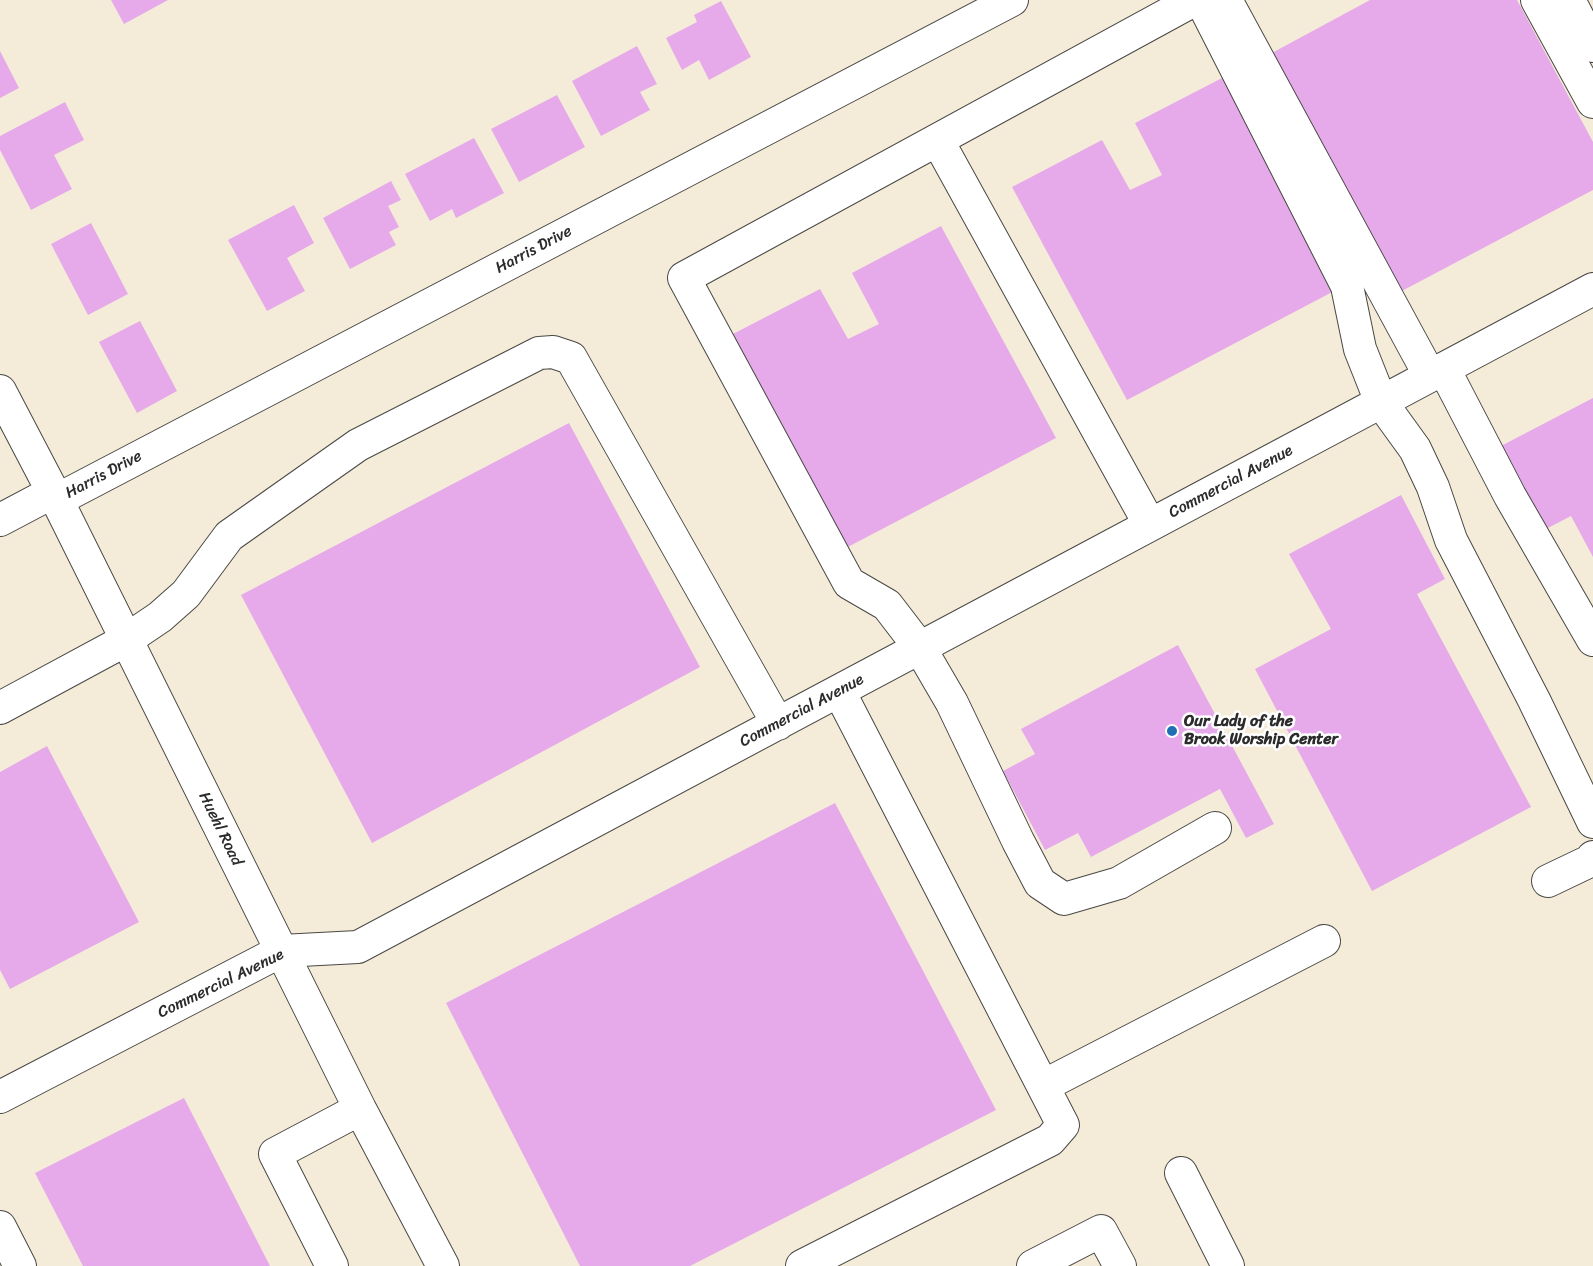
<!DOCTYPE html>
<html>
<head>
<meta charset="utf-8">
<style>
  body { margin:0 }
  canvas { display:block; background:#f4ecd8 }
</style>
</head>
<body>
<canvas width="1593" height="1266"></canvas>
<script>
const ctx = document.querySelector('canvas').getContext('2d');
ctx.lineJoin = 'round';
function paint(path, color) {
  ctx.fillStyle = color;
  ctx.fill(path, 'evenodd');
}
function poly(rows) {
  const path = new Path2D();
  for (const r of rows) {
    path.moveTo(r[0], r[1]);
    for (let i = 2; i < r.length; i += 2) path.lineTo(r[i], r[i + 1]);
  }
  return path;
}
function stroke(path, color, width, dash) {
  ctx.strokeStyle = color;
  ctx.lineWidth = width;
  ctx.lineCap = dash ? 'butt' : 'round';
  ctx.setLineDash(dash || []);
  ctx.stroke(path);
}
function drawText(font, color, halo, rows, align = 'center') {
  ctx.font = font + ' Sriracha,sans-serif';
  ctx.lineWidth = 5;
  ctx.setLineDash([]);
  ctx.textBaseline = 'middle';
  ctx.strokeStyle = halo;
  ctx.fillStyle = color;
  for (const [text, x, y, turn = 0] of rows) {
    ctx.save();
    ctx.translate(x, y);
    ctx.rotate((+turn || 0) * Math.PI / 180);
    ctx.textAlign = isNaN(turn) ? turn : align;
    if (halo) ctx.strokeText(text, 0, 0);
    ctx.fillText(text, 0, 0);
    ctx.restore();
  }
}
const building = poly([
  [111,0,168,0,124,24],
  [1370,0,1517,0,1593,142,1593,190,1398,293,1270,54],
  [721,1,751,57,709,80,699,60,682,70,666,38,697,22,694,15],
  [637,46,657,84,640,92,650,110,601,136,572,81],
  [0,51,19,88,0,98],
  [1224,77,1338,289,1127,400,1012,187,1102,140,1130,190,1162,175,1135,123],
  [557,95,585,147,519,182,491,129],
  [65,102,84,140,54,155,72,189,31,210,0,150,0,136],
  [474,138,504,193,456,218,452,209,430,221,405,174],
  [391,181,401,200,388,206,399,227,389,232,396,245,350,269,323,218],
  [294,205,314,243,287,258,305,291,267,311,228,240],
  [91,223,128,294,88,315,51,244],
  [941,226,1056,438,844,549,729,336,820,289,848,339,879,324,852,273],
  [140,321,177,391,137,413,99,342],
  [1593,398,1593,557,1571,516,1544,530,1499,447],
  [569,423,700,667,372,843,241,595],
  [1401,495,1445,579,1417,594,1531,807,1372,891,1255,669,1331,629,1289,554],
  [1178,645,1274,824,1246,838,1220,789,1091,857,1078,833,1045,850,1003,771,1035,754,1021,729],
  [47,746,139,922,10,989,0,970,0,772],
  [835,803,996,1110,690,1266,580,1266,446,1003],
  [184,1098,270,1266,83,1266,35,1173]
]);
const minor = poly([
  [1194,0,684,278,849,583,887,605,920,648,952,703,1018,841,1040,883,1064,899,1119,883,1215,828],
  [1201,0,1347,286,1360,349,1381,402,1415,449,1433,487,1451,540,1534,700,1593,822],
  [1226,0,1430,376],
  [1537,0,1593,102],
  [1569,0,1593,46],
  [938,141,1150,525],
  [1444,369,1510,496,1593,640],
  [0,391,57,500,360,1109,443,1266],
  [57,500,1012,0],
  [0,520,53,492],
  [0,708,126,640,160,617,186,594,229,536,358,445,539,353,553,352,571,358,778,724],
  [1548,881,1592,860,1593,857],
  [1043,1086,1324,941],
  [0,1097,281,951,358,947,1593,289],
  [1181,1173,1228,1266],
  [0,1227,20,1266],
  [332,1266,275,1154,360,1109],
  [802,1266,1050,1140,1063,1125,839,691],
  [1033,1266,1101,1231,1120,1266]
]);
const markers = [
  [1172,731,6,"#1f6fb2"]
];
const streetNames = [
  ["Harris Drive",534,250,-28],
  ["Harris Drive",104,475,-28],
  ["Commercial Avenue",1231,482,-28],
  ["Commercial Avenue",802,711,-28],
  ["Huehl Road",220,829,64],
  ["Commercial Avenue",221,984,-26]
];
const poiNames = [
  ["Our Lady of the",1184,722],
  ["Brook Worship Center",1184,740]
];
paint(building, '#e6aaea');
stroke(minor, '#494845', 34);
stroke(minor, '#fff', 32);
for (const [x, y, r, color] of markers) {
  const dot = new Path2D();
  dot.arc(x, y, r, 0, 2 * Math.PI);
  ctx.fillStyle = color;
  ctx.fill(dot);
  stroke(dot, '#fff', 2);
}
drawText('16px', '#2b2b2b', '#fff', streetNames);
drawText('bold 16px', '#2b2b2b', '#fff', poiNames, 'left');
</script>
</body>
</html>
